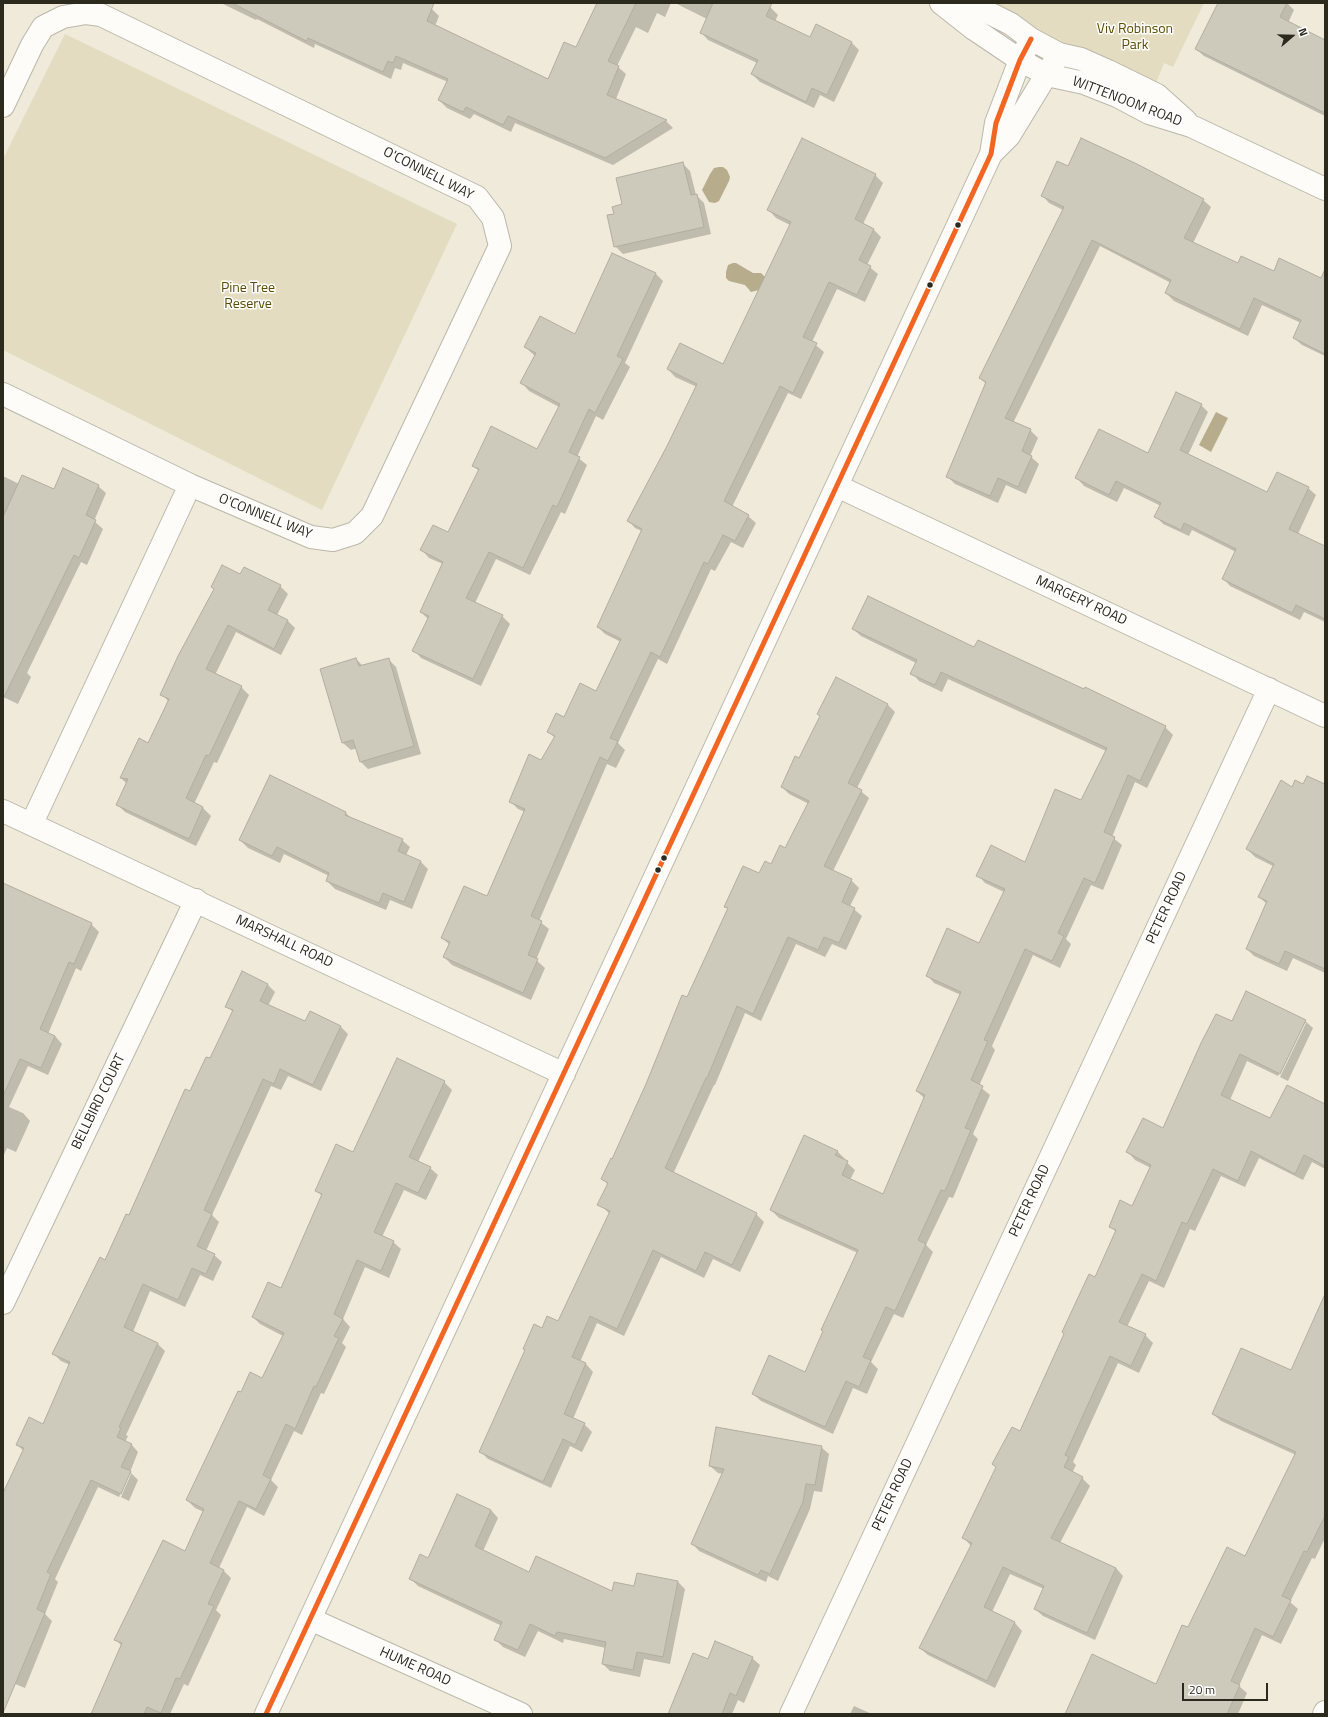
<!DOCTYPE html>
<html>
<head>
<meta charset="utf-8">
<style>
  body { margin:0 }
  #map { position:relative; width:1328px; height:1717px; overflow:hidden; background:#efead9; font-family:"Titillium Web",sans-serif }
  canvas { display:block }
  .frame { position:absolute; inset:0; border:4px solid #2c291d; pointer-events:none }
  .north { position:absolute; left:1272px; top:16px; width:40px; height:40px; -webkit-text-stroke:3px #fff; paint-order:stroke; rotate:70deg; font-size:11px; font-weight:700; line-height:16px; text-align:center; color:#2c291d }
  .north::after { content:''; display:block; margin:auto; width:14px; height:18px; background:#2c291d; clip-path:polygon(50% 0,100% 100%,50% 72%,0 100%) }
  .scale { position:absolute; left:1182px; top:1683px; width:86px; height:18px; box-sizing:border-box; border:2px solid #2c291d; border-top:0; padding-left:5px; font-size:12px; line-height:14px; white-space:nowrap; color:#2c291d; -webkit-text-stroke:3px #fff; paint-order:stroke }
</style>
</head>
<body>
<div id="map">
<canvas width="1328" height="1717"></canvas>
<div class="frame"></div>
<div class="north">N</div>
<div class="scale">20 m</div>
</div>
<script>
const ctx = document.querySelector('canvas').getContext('2d');
ctx.lineJoin = 'round';
function paint(path, color) {
  ctx.fillStyle = color;
  ctx.fill(path, 'evenodd');
}
function poly(rows) {
  const path = new Path2D();
  for (const r of rows) {
    path.moveTo(r[0], r[1]);
    for (let i = 2; i < r.length; i += 2) path.lineTo(r[i], r[i + 1]);
  }
  return path;
}
function stroke(path, color, width, dash) {
  ctx.strokeStyle = color;
  ctx.lineWidth = width;
  ctx.lineCap = dash ? 'butt' : 'round';
  ctx.setLineDash(dash || []);
  ctx.stroke(path);
}
function drawText(font, color, halo, rows, align = 'center') {
  ctx.font = font + ' "Titillium Web",sans-serif';
  ctx.lineWidth = 3;
  ctx.setLineDash([]);
  ctx.textBaseline = 'middle';
  ctx.strokeStyle = halo;
  ctx.fillStyle = color;
  for (const [text, x, y, turn = 0] of rows) {
    ctx.save();
    ctx.translate(x, y);
    ctx.rotate((+turn || 0) * Math.PI / 180);
    ctx.textAlign = isNaN(turn) ? turn : align;
    if (halo) ctx.strokeText(text, 0, 0);
    ctx.fillText(text, 0, 0);
    ctx.restore();
  }
}
const green = poly([
  [983,3,1204,3,1173,67,1164,63,1154,88],
  [65,34,457,224,322,510,3,350,3,159]
]);
const water = poly([
  [719,167,723,167,727,170,730,177,729,181,719,201,715,203,709,202,702,190,710,174,714,168],
  [733,263,736,263,753,273,761,273,765,277,759,290,751,292,745,285,729,281,726,278,726,272,728,265],
  [1216,412,1228,418,1211,452,1199,445]
]);
const shadow = poly([
  [221,3,419,3,432,9,439,16,435,26,548,80,577,48,597,3,671,3,665,17,657,13,648,33,636,27,617,66,626,74,616,99,666,121,673,128,613,165,515,123,511,132,474,114,470,119,447,108,439,100,448,82,403,63,401,70,395,68,391,79,315,44,314,48,257,19,256,20],
  [675,3,762,3,770,7,778,15,775,21,810,38,852,43,859,50,834,102,820,95,814,108,760,82,752,74,757,63,708,40,701,32,707,19],
  [1220,3,1287,3,1294,10,1288,23,1323,41,1325,36,1325,116,1204,56,1196,49],
  [682,163,690,171,696,195,704,203,711,234,623,254,615,246,615,215,623,205],
  [1068,167,1203,200,1211,207,1193,243,1238,265,1325,281,1325,356,1302,345,1294,338,1301,323,1262,305,1248,336,1174,301,1166,293,1171,283,1100,246,1013,423,1030,430,1038,438,1030,456,1039,464,1026,494,1006,485,998,503,955,484,947,476,987,385,980,378,1063,210,1049,203,1042,195],
  [875,175,883,183,863,224,873,229,881,237,867,265,878,274,865,302,837,289,812,342,824,352,801,399,788,393,732,507,748,516,756,523,743,548,731,542,715,571,711,569,667,664,658,659,618,743,625,750,616,768,607,764,539,921,549,929,536,960,545,968,531,1000,452,965,444,957,450,945,442,938,487,897,525,812,518,809,510,801,542,761,555,738,548,731,596,692,621,642,605,634,598,627,642,531,635,528,628,520,668,446,697,387,675,377,668,369,724,365,790,225,776,218,769,210],
  [656,274,663,281,625,363,630,367,603,420,596,416,577,457,587,465,565,514,561,512,530,575,496,559,475,603,502,616,510,624,481,686,421,658,414,650,428,619,421,612,443,564,429,558,422,550,449,534,479,471,473,466,538,450,559,407,529,391,522,383,535,356,525,347,575,335],
  [1201,405,1208,412,1188,455,1268,493,1308,488,1316,495,1298,534,1325,548,1325,622,1304,612,1300,620,1230,586,1223,578,1236,552,1192,530,1189,536,1163,524,1156,516,1161,506,1124,488,1117,502,1084,486,1077,478,1148,454],
  [3,476,19,484,55,490,98,486,106,493,94,521,103,529,87,565,81,562,27,673,31,677,18,704,3,697],
  [241,576,280,586,288,594,277,615,288,621,295,628,281,655,236,632,215,675,241,687,249,695,217,763,214,762,194,804,203,808,211,816,196,846,125,812,117,804,127,784,121,778,148,744,168,701,162,694],
  [853,629,975,649,1165,727,1173,735,1147,788,1135,782,1112,837,1122,845,1103,890,1091,885,1066,939,1071,944,1060,968,1033,955,992,1046,995,1050,979,1086,990,1095,973,1134,978,1139,953,1198,949,1197,926,1245,933,1252,903,1318,894,1314,871,1362,878,1369,867,1394,853,1388,833,1434,761,1401,753,1394,805,1373,858,1253,779,1218,771,1210,837,1151,845,1159,844,1160,855,1170,850,1180,883,1195,924,1098,917,1091,961,995,934,983,927,975,980,944,1004,892,985,883,978,875,1025,863,1082,801,1106,751,948,679,942,692,919,681,912,673,916,663,861,636],
  [356,659,363,666,388,659,396,667,421,754,368,769,361,762,357,748,351,750,343,743],
  [836,678,888,705,895,712,857,788,869,798,833,871,851,880,859,888,850,906,862,916,846,950,832,944,825,957,796,944,761,1021,745,1013,715,1085,714,1085,673,1174,756,1214,764,1222,740,1272,713,1259,704,1278,661,1257,624,1336,597,1323,580,1362,586,1364,593,1372,573,1419,584,1424,592,1432,582,1452,570,1446,551,1488,488,1459,480,1451,526,1351,524,1349,543,1329,559,1322,610,1214,599,1204,608,1185,602,1178,613,1160,728,909,726,907,771,866,786,849,809,804,789,794,782,787,800,760,821,717],
  [270,776,346,813,352,819,402,840,410,847,406,855,421,862,428,869,412,909,390,900,386,910,335,889,327,881,329,876,284,854,280,863,248,848,240,840],
  [1303,785,1325,786,1325,973,1293,958,1287,971,1254,956,1247,949,1267,904,1259,897,1273,866,1255,857,1247,849,1293,788],
  [3,884,91,924,99,932,81,971,76,968,48,1034,55,1036,62,1044,48,1075,28,1066,9,1107,23,1113,30,1121,16,1152,7,1148,3,1157],
  [267,984,275,992,268,1006,305,1023,341,1027,348,1034,321,1091,288,1076,281,1090,271,1086,212,1215,219,1222,206,1251,214,1255,222,1262,213,1281,200,1275,185,1307,150,1291,133,1332,158,1344,165,1351,126,1435,128,1436,125,1442,131,1444,138,1452,130,1472,138,1480,129,1501,121,1497,131,1474,129,1474,119,1497,98,1487,55,1579,58,1582,45,1614,52,1621,25,1688,3,1679,3,1495,24,1451,17,1445,43,1425,70,1365,61,1361,54,1354,106,1261,190,1092,210,1060,233,1012,227,1006],
  [1305,1021,1313,1028,1288,1081,1280,1077,1306,1023,1304,1023,1278,1076,1247,1061,1230,1100,1271,1119,1325,1105,1325,1169,1312,1162,1303,1180,1259,1158,1245,1187,1221,1176,1195,1231,1190,1229,1164,1288,1149,1281,1127,1327,1145,1335,1153,1343,1139,1373,1118,1363,1073,1462,1076,1465,1072,1473,1082,1478,1090,1486,1060,1543,1116,1568,1123,1576,1095,1640,1043,1616,1035,1609,1044,1589,1010,1574,992,1612,1015,1623,1022,1631,995,1688,928,1655,920,1648,971,1546,964,1538,1020,1432,1096,1279,1116,1232,1110,1226,1133,1207,1151,1168,1135,1160,1128,1152,1163,1129,1232,1022],
  [444,1082,452,1090,418,1162,430,1168,438,1175,426,1200,404,1190,382,1237,393,1242,401,1249,389,1278,365,1267,343,1319,350,1327,342,1343,346,1347,324,1394,321,1393,302,1435,294,1431,271,1480,278,1487,264,1516,247,1507,219,1568,224,1571,231,1578,216,1610,221,1615,188,1686,184,1684,170,1714,92,1714,122,1646,116,1640,185,1552,204,1512,195,1508,187,1500,242,1393,263,1379,283,1336,260,1324,253,1317,281,1289,322,1196,316,1190,353,1153],
  [1325,1304,1325,1538,1315,1559,1312,1558,1290,1602,1298,1609,1281,1644,1262,1635,1239,1686,1247,1693,1238,1714,1066,1714,1156,1685,1189,1629,1246,1557,1296,1455,1221,1421,1213,1414,1292,1372],
  [821,1447,829,1454,822,1492,814,1491,810,1509,778,1581,768,1576,766,1582,699,1551,692,1543,723,1474,718,1473,710,1466],
  [491,1510,498,1518,483,1551,529,1573,613,1593,635,1588,678,1582,685,1589,670,1664,644,1659,640,1677,610,1671,603,1664,606,1648,564,1639,563,1643,538,1631,525,1657,503,1647,495,1639,502,1626,418,1586,410,1578,428,1559],
  [752,1658,760,1665,744,1703,738,1700,732,1714,669,1714,708,1661],
  [854,1706,872,1714,850,1714]
]);
const building = poly([
  [232,3,434,3,427,21,548,79,564,42,576,47,597,3,636,3,608,61,619,66,607,95,667,120,605,158,508,116,503,125,466,107,463,112,438,100,448,79,396,56,393,63,388,61,383,72,308,38,306,41,232,3],
  [713,3,772,3,766,16,810,37,816,24,852,42,827,95,812,88,806,102,751,74,758,60,700,33,713,3],
  [1218,3,1287,3,1280,17,1325,40,1325,113,1195,49,1218,3],
  [802,138,876,174,855,219,874,229,859,260,871,266,857,295,829,282,803,337,817,343,793,393,780,386,724,501,749,515,735,541,723,535,708,564,704,562,660,657,651,652,610,738,618,741,608,761,600,757,531,916,542,921,528,955,538,959,523,993,443,957,450,942,441,938,464,886,487,896,525,809,509,802,529,754,541,760,555,736,547,732,556,713,564,717,580,683,596,691,621,639,597,627,642,529,627,521,667,446,697,384,667,369,680,343,723,364,791,222,767,210,802,138],
  [1081,138,1137,164,1204,199,1184,238,1238,263,1241,256,1274,271,1279,258,1321,278,1325,269,1325,354,1293,338,1301,320,1254,298,1240,329,1165,293,1171,280,1092,240,1005,418,1031,429,1022,451,1032,456,1018,487,998,478,990,496,946,477,986,382,979,378,1064,207,1041,196,1057,161,1068,166,1081,138],
  [683,162,691,195,697,194,704,227,614,247,607,215,614,214,612,207,622,204,616,178,683,162],
  [612,253,656,273,617,356,623,359,595,413,589,409,569,452,580,457,557,507,553,505,523,568,489,552,466,598,503,615,473,679,412,651,429,616,420,612,443,562,420,550,433,525,448,532,479,469,472,466,491,426,537,449,560,404,520,383,536,353,524,347,540,316,575,334,612,253],
  [1176,392,1202,404,1180,450,1267,492,1277,472,1309,487,1289,529,1325,546,1325,619,1296,605,1292,613,1222,579,1236,549,1184,523,1181,530,1154,517,1161,503,1116,481,1109,495,1075,478,1099,429,1148,453,1176,392],
  [63,468,99,485,86,515,96,520,79,558,74,555,3,699,3,517,22,475,54,489,63,468],
  [222,565,240,574,244,567,281,585,268,610,288,620,274,649,228,625,206,669,242,686,209,756,206,755,186,798,203,807,189,839,116,805,128,779,120,778,139,738,148,743,169,699,160,695,178,656,214,589,211,587,222,565],
  [868,596,974,647,978,640,1084,689,1085,687,1166,726,1140,781,1128,775,1104,832,1115,837,1095,883,1084,878,1058,933,1064,936,1052,961,1025,949,984,1040,988,1041,971,1080,983,1086,965,1128,971,1130,945,1191,941,1190,918,1240,926,1244,895,1311,886,1307,863,1357,871,1360,859,1387,846,1381,825,1427,752,1394,769,1355,805,1372,823,1331,821,1330,858,1250,770,1210,804,1135,838,1151,835,1155,848,1161,842,1175,883,1194,925,1095,916,1091,961,992,926,976,947,928,979,943,1005,889,976,876,991,845,1025,862,1055,789,1081,800,1107,748,941,672,935,685,910,674,917,660,852,629,868,596],
  [356,658,359,666,389,658,414,746,360,762,353,740,342,743,320,669,356,658],
  [836,677,888,704,848,783,862,790,824,866,852,879,842,902,855,908,839,943,824,937,818,950,788,937,753,1014,737,1006,707,1078,706,1078,665,1168,757,1213,732,1265,705,1252,696,1271,653,1250,617,1329,590,1316,572,1357,586,1363,564,1414,585,1423,575,1445,563,1439,543,1482,479,1452,525,1350,523,1349,534,1324,542,1328,547,1316,558,1321,610,1211,597,1205,608,1183,601,1179,611,1158,612,1159,646,1084,682,995,687,997,728,908,724,907,743,866,759,873,765,861,771,864,780,845,785,848,809,801,781,787,795,756,799,758,820,716,817,714,836,677],
  [270,775,346,812,345,815,403,839,398,851,421,861,404,902,383,893,379,903,326,881,329,873,277,847,272,856,239,840,270,775],
  [1307,776,1325,784,1325,969,1285,951,1279,964,1246,949,1267,901,1258,897,1274,864,1246,849,1281,780,1292,787,1295,780,1303,784,1307,776],
  [3,883,92,923,74,964,69,962,40,1029,55,1036,41,1068,20,1059,3,1096,3,883],
  [242,971,268,984,260,1001,305,1021,310,1011,341,1026,313,1085,280,1069,274,1084,263,1079,204,1210,212,1214,197,1246,215,1254,206,1274,192,1268,178,1300,143,1284,124,1327,158,1343,119,1427,121,1428,117,1437,132,1444,121,1467,131,1471,121,1494,91,1480,47,1572,51,1574,37,1609,45,1613,3,1713,3,1493,24,1448,16,1445,29,1417,43,1424,70,1362,52,1354,100,1257,105,1260,126,1214,129,1215,185,1089,190,1091,206,1057,210,1058,233,1010,225,1007,242,971],
  [1246,991,1306,1020,1280,1074,1240,1054,1221,1095,1270,1118,1287,1085,1325,1104,1325,1166,1304,1155,1295,1174,1251,1151,1238,1181,1213,1169,1187,1224,1182,1222,1156,1281,1142,1274,1119,1322,1146,1334,1131,1366,1110,1356,1065,1455,1069,1457,1064,1467,1083,1477,1051,1538,1116,1568,1087,1633,1034,1609,1044,1586,1003,1567,984,1607,1015,1622,987,1681,919,1648,972,1543,962,1538,996,1467,992,1464,1012,1427,1020,1431,1064,1334,1062,1332,1089,1274,1095,1277,1116,1230,1109,1227,1120,1200,1132,1206,1151,1165,1126,1152,1143,1118,1163,1128,1201,1043,1216,1014,1232,1021,1246,991],
  [397,1058,445,1081,409,1157,431,1167,418,1193,396,1183,374,1232,394,1241,381,1271,357,1260,334,1314,343,1319,334,1336,339,1338,316,1387,314,1386,295,1429,286,1424,263,1475,271,1479,256,1509,239,1501,210,1563,224,1570,208,1604,214,1606,180,1679,176,1678,161,1713,147,1707,144,1714,91,1714,122,1643,114,1640,163,1540,185,1551,204,1509,186,1500,238,1391,241,1392,250,1372,262,1378,284,1333,252,1317,268,1282,281,1288,322,1194,315,1191,336,1144,353,1152,397,1058],
  [1325,1294,1325,1516,1307,1552,1304,1551,1282,1596,1291,1600,1273,1637,1255,1628,1231,1681,1240,1685,1227,1714,1065,1714,1092,1654,1156,1684,1182,1625,1188,1627,1227,1547,1245,1556,1296,1452,1212,1414,1241,1348,1291,1370,1325,1294],
  [716,1427,822,1446,815,1485,806,1484,803,1502,770,1574,761,1570,758,1575,691,1544,724,1469,709,1466,716,1427],
  [457,1494,491,1510,475,1546,529,1572,536,1556,612,1591,614,1582,634,1586,637,1573,678,1581,663,1657,637,1652,633,1670,602,1664,606,1642,557,1632,555,1636,530,1624,518,1650,494,1640,502,1622,409,1579,420,1554,428,1558,457,1494],
  [715,1641,753,1657,736,1696,730,1693,722,1714,668,1714,693,1653,708,1659,715,1641]
]);
const minor = poly([
  [3,106,32,45,43,27,63,17,86,13,101,15,477,197,493,218,500,246,372,516,355,533,333,540,311,537,190,485,3,394],
  [991,154,1009,136,1059,54],
  [837,486,1325,716],
  [3,811,564,1074],
  [32,823,190,485],
  [3,1303,196,900],
  [310,1619,521,1714],
  [266,1714,991,154,996,123,1020,60,1029,43],
  [791,1714,1269,689],
  [1324,1714,1325,1712]
]);
const tertiary = poly([
  [941,3,974,29,1020,60,1047,75,1084,83,1117,96,1149,113,1191,126,1325,189],
  [946,3,983,10,1011,24,1031,39,1059,54,1081,59,1108,71,1157,95,1186,121]
]);
const bus1 = poly([
  [266,1714,991,154,996,123,1020,60,1031,39]
]);
const markers = [
  [958,225,3.5,"#2c291d"],
  [930,285,3.5,"#2c291d"],
  [664,858,3.5,"#2c291d"],
  [658,870,3.5,"#2c291d"]
];
const parkNames = [
  ["Viv Robinson",1135,30],
  ["Park",1135,46],
  ["Pine Tree",248,289],
  ["Reserve",248,305]
];
const streetNames = [
  ["WITTENOOM ROAD",1127,102,21],
  ["O'CONNELL WAY",428,174,27],
  ["O'CONNELL WAY",265,517,22],
  ["MARGERY ROAD",1081,601,25],
  ["PETER ROAD",1167,908,-65],
  ["MARSHALL ROAD",284,942,25],
  ["BELLBIRD COURT",99,1102,-64],
  ["PETER ROAD",1030,1201,-65],
  ["PETER ROAD",893,1495,-65],
  ["HUME ROAD",415,1667,24]
];
paint(green, '#e3dcc1');
paint(water, '#b7ad8c');
paint(shadow, '#0003');
paint(building, '#cdcabc');
stroke(building, '#b1ad9f', 1);
stroke(minor, '#bbb7aa', 24);
stroke(tertiary, '#bbb7aa', 24);
stroke(minor, '#fdfcf9', 22);
stroke(tertiary, '#fdfcf9', 22);
stroke(bus1, '#f26522', 5);
for (const [x, y, r, color] of markers) {
  const dot = new Path2D();
  dot.arc(x, y, r, 0, 2 * Math.PI);
  ctx.fillStyle = color;
  ctx.fill(dot);
  stroke(dot, '#fff', 1.5);
}
drawText('14px', '#5d4c00', '#fff', parkNames);
drawText('14px', '#2c291d', '#fff', streetNames);
</script>
</body>
</html>
